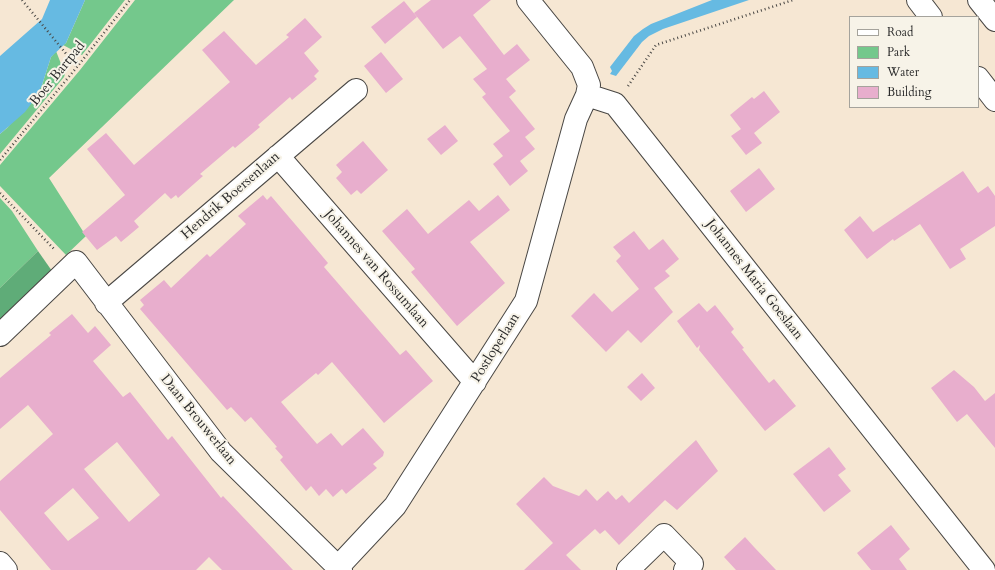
<!DOCTYPE html>
<html>
<head>
<meta charset="utf-8">
<style>
  body { margin:0 }
  #map { position:relative; width:995px; height:570px; overflow:hidden; background:#f6e7d3; font-family:Cardo,serif }
  canvas { display:block }
  .legend { position:absolute; left:849px; top:16px; width:130px; height:92px; box-sizing:border-box; background:#f7f3e8; border:1px solid #a5a39c; margin:0; padding:5px 7px; list-style:none; font-size:12px; color:#2b2b2b }
  .legend li { display:flex; align-items:center; gap:8px; height:20px }
  .legend b { width:20px; border:1px solid #a5a39c }
</style>
</head>
<body>
<div id="map">
<canvas width="995" height="570"></canvas>
<ul class="legend">
<li><b style="height:5px;background:#fff"></b>Road</li>
<li><b style="height:11px;background:#74c88c"></b>Park</li>
<li><b style="height:11px;background:#66bae2"></b>Water</li>
<li><b style="height:11px;background:#e8aecd"></b>Building</li>
</ul>
</div>
<script>
const ctx = document.querySelector('canvas').getContext('2d');
ctx.lineJoin = 'round';
function paint(path, color) {
  ctx.fillStyle = color;
  ctx.fill(path, 'evenodd');
}
function poly(rows) {
  const path = new Path2D();
  for (const r of rows) {
    path.moveTo(r[0], r[1]);
    for (let i = 2; i < r.length; i += 2) path.lineTo(r[i], r[i + 1]);
  }
  return path;
}
function stroke(path, color, width, dash) {
  ctx.strokeStyle = color;
  ctx.lineWidth = width;
  ctx.lineCap = dash ? 'butt' : 'round';
  ctx.setLineDash(dash || []);
  ctx.stroke(path);
}
function drawText(font, color, halo, rows, align = 'center') {
  ctx.font = font + ' Cardo,serif';
  ctx.lineWidth = 4;
  ctx.setLineDash([]);
  ctx.textBaseline = 'middle';
  ctx.strokeStyle = halo;
  ctx.fillStyle = color;
  for (const [text, x, y, turn = 0] of rows) {
    ctx.save();
    ctx.translate(x, y);
    ctx.rotate((+turn || 0) * Math.PI / 180);
    ctx.textAlign = isNaN(turn) ? turn : align;
    if (halo) ctx.strokeText(text, 0, 0);
    ctx.fillText(text, 0, 0);
    ctx.restore();
  }
}
const green = poly([
  [85,0,125,0,82,55,63,45,66,43],
  [135,0,234,0,49,178,86,236,66,255,0,186,0,165,80,70],
  [56,51,65,74,64,77,0,154,0,134,7,128,42,85,51,57],
  [0,198,12,211,38,251,0,288]
]);
const forest = poly([
  [38,251,52,271,0,321,0,288]
]);
const water = poly([
  [50,0,85,0,66,43,51,57,42,85,34,100,25,112,0,134,0,56,42,19],
  [712,0,749,0,663,29,649,36,642,42,616,76,610,74,612,71,610,67,634,36,643,29,651,24]
]);
const building = poly([
  [431,0,491,0,473,15,504,55,517,44,530,60,506,79,516,91,509,97,535,129,525,137,535,149,520,161,528,171,510,186,493,164,503,156,493,144,510,131,482,97,486,94,473,79,487,69,460,36,443,49,414,13],
  [404,1,417,17,385,44,371,27],
  [305,18,322,37,304,53,319,71,314,76,317,79,292,100,290,97,258,125,260,127,247,138,235,148,233,146,200,174,203,176,178,198,176,195,171,199,165,193,134,221,139,227,121,242,116,236,97,250,82,232,125,195,87,149,106,133,134,165,230,82,202,50,224,31,256,65,289,37,286,35],
  [381,52,403,79,386,93,364,66],
  [764,91,780,112,754,133,762,143,746,155,731,136,741,129,730,115,752,97,754,99],
  [445,125,458,141,441,155,427,139],
  [363,141,388,170,361,194,357,190,351,195,336,178,342,172,336,165],
  [759,168,775,189,746,212,730,191],
  [963,171,978,193,988,186,995,196,995,226,960,249,966,259,950,269,920,224,894,241,893,239,867,259,844,230,860,216,873,232],
  [263,195,267,200,271,196,306,237,328,263,324,267,400,355,406,350,433,381,384,423,332,362,318,375,316,373,281,402,317,444,331,433,342,446,363,428,384,452,383,456,373,464,377,468,346,494,342,489,333,497,326,489,319,496,311,486,306,491,280,460,283,457,275,448,277,447,251,417,245,422,231,407,227,410,140,309,144,305,140,300,164,280,171,288,207,254,210,257,246,224,238,216],
  [498,195,510,210,470,242,505,283,457,326,411,272,415,269,382,231,407,209,428,234,469,200,479,211],
  [634,231,649,250,663,239,679,259,665,271,670,276,654,288,673,312,641,343,628,330,606,352,571,316,594,293,612,312,639,289,616,261,621,256,613,247],
  [699,303,707,312,715,305,734,329,731,332,744,348,742,349,769,383,774,379,796,406,765,431,699,350,700,345,697,348,677,321],
  [72,314,88,333,95,326,111,345,93,361,123,397,130,392,168,440,172,436,221,498,223,496,293,570,222,570,209,557,196,570,51,570,0,510,0,481,53,434,28,405,0,429,0,378,51,335,49,333],
  [117,442,160,495,129,522,84,469],
  [73,488,99,518,68,541,44,513],
  [954,370,974,387,985,401,995,393,995,448,967,414,957,422,931,388],
  [642,373,655,388,641,401,627,387],
  [696,440,718,471,677,510,665,500,619,545,605,530,600,534,595,529,566,555,581,570,524,570,553,543,516,504,544,477,553,486,579,496,586,489,597,501,608,491,616,500,622,495,629,503],
  [829,447,846,469,838,475,851,491,824,512,793,474],
  [891,525,910,549,899,559,907,570,871,570,857,553],
  [745,537,754,547,776,570,736,570,724,557]
]);
const path = poly([
  [22,0,77,67],
  [628,86,656,45,793,0],
  [0,160,77,67,130,0],
  [0,193,55,250]
]);
const minor = poly([
  [918,0,931,17],
  [979,0,995,20],
  [978,78,995,100],
  [587,95,615,104,984,570],
  [278,156,475,382],
  [106,303,356,90],
  [0,335,76,262,221,452,341,570],
  [0,563,6,570],
  [338,567,395,506,526,301,576,119,587,95,589,85,582,67,528,0],
  [628,570,664,535,692,564,685,570]
]);
const streetNames = [
  ["Boer Bartpad",58,74,-51],
  ["Hendrik Boersenlaan",231,196,-41],
  ["Johannes van Rossumlaan",376,269,49],
  ["Johannes Maria Goeslaan",754,280,52],
  ["Postloperlaan",496,348,-58],
  ["Daan Brouwerlaan",198,420,51]
];
paint(green, '#74c88c');
paint(forest, '#5fac78');
paint(water, '#66bae2');
paint(building, '#e8aecd');
stroke(minor, '#494744', 24);
stroke(path, '#494744', 2.5, [1, 3]);
stroke(minor, '#fff', 22);
drawText('14px', '#2b2b2b', '#f7f3e8', streetNames);
</script>
</body>
</html>
